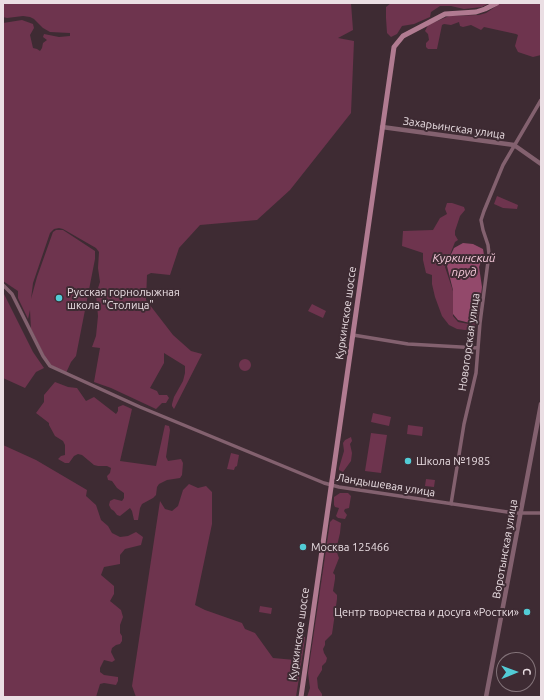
<!DOCTYPE html>
<html>
<head>
<meta charset="utf-8">
<style>
  body { margin:0 }
  #map { position:relative; width:544px; height:700px; overflow:hidden; background:#3e2b33; font-family:Ubuntu,sans-serif }
  canvas { display:block }
  .frame { position:absolute; inset:0; border:4px solid #eadee3; pointer-events:none }
  .north { position:absolute; left:496px; top:652px; width:40px; height:40px; box-sizing:border-box; background:#3e2b33; border:1px solid #837379; border-radius:50%; rotate:89deg; font-size:11px; font-weight:700; line-height:16px; text-align:center; color:#eadee3 }
  .north::after { content:''; display:block; margin:auto; width:14px; height:18px; background:#52ccd6; clip-path:polygon(50% 0,100% 100%,50% 72%,0 100%) }
</style>
</head>
<body>
<div id="map">
<canvas width="544" height="700"></canvas>
<div class="frame"></div>
<div class="north">С</div>
</div>
<script>
const ctx = document.querySelector('canvas').getContext('2d');
ctx.lineJoin = 'round';
function paint(path, color) {
  ctx.fillStyle = color;
  ctx.fill(path, 'evenodd');
}
function poly(rows) {
  const path = new Path2D();
  for (const r of rows) {
    if (r.length === 3) {
      path.moveTo(r[0] + r[2], r[1]);
      path.arc(r[0], r[1], r[2], 0, 2 * Math.PI);
      continue;
    }
    path.moveTo(r[0], r[1]);
    for (let i = 2; i < r.length; i += 2) path.lineTo(r[i], r[i + 1]);
  }
  return path;
}
function stroke(path, color, width, dash) {
  ctx.strokeStyle = color;
  ctx.lineWidth = width;
  ctx.lineCap = dash ? 'butt' : 'round';
  ctx.setLineDash(dash || []);
  ctx.stroke(path);
}
function drawText(font, color, halo, rows, align = 'center') {
  ctx.font = font + ' Ubuntu,sans-serif';
  ctx.lineWidth = 4;
  ctx.setLineDash([]);
  ctx.textBaseline = 'middle';
  ctx.strokeStyle = halo;
  ctx.fillStyle = color;
  for (const [text, x, y, turn = 0] of rows) {
    ctx.save();
    ctx.translate(x, y);
    ctx.rotate((+turn || 0) * Math.PI / 180);
    ctx.textAlign = isNaN(turn) ? turn : align;
    if (halo) ctx.strokeText(text, 0, 0);
    ctx.fillText(text, 0, 0);
    ctx.restore();
  }
}
const green = poly([
  [3,3,351,3,353,30,338,38,354,41,351,113,290,190,257,220,200,225,179,248,170,275,151,273,147,275,146,300,173,335,191,351,202,354,174,409,172,406,172,404,174,397,183,381,185,373,185,366,164,353,164,363,150,388,157,391,159,395,167,395,169,398,166,403,162,403,156,409,111,388,94,382,100,348,92,347,96,336,98,316,96,294,100,282,98,268,99,252,96,248,63,229,59,228,54,229,50,233,33,283,31,299,37,277,53,232,56,230,63,230,95,251,95,259,76,356,71,362,66,373,51,365,47,361,31,329,30,310,28,319,18,298,18,291,3,281,3,23,22,20,33,24,34,28,30,35,33,48,37,49,40,51,42,48,43,43,47,40,43,37,44,34,59,37,70,36,70,33,50,32,43,28,34,19,30,17,23,16,7,18,3,17],
  [391,3,489,3,482,7,464,9,451,6,440,6,431,12,430,17,414,24,402,26,397,34,391,37,387,33,386,18,386,7],
  [501,3,541,3,541,55,533,57,518,52,515,46,518,35,516,34,484,27,481,30,471,25,463,27,460,26,459,22,451,25,444,24,442,25,437,49,428,49,426,47,426,43,429,40,428,34,425,31,428,25,449,16,479,15,486,13],
  [497,196,518,205,517,209,503,208,494,204],
  [447,203,452,203,464,207,465,210,460,216,455,231,455,235,458,240,455,242,445,267,453,291,453,316,458,322,469,324,477,322,476,328,465,330,457,329,449,325,442,316,435,297,432,284,432,275,426,273,423,260,423,253,402,246,403,231,433,230,440,218,447,214,445,209],
  [3,292,33,352,44,368,36,372,25,388,3,378],
  [312,304,326,311,323,318,308,311],
  [245,365,6],
  [55,382,68,387,77,388,86,401,94,397,116,414,118,411,118,407,123,405,132,409,120,461,156,466,165,425,169,426,170,430,166,457,168,461,181,459,183,463,182,475,180,478,167,480,159,484,157,487,156,495,153,498,142,504,140,508,138,520,134,520,132,511,130,508,120,516,117,515,114,511,111,509,109,505,110,501,114,499,122,501,124,498,124,493,117,488,112,481,108,480,107,476,110,473,111,468,107,466,98,466,94,465,82,455,78,454,74,456,69,463,65,463,58,459,61,456,65,455,65,445,63,441,55,436,49,425,49,423,36,413,44,402,44,395],
  [373,413,391,417,389,426,371,422],
  [408,425,423,427,422,436,407,434],
  [371,433,387,435,381,473,365,471],
  [351,437,352,441,350,444,352,453,351,461,343,472,339,470,339,468,344,451,343,443,345,440],
  [3,445,36,460,87,490,86,496,96,505,101,520,108,526,112,533,120,537,128,536,136,532,143,537,141,545,125,549,120,555,120,564,104,567,101,575,114,586,114,594,110,601,121,610,123,617,120,625,120,633,122,636,122,641,120,644,116,645,112,648,111,652,115,660,112,662,104,660,100,668,100,672,104,675,118,677,118,681,116,685,104,683,100,684,96,697,3,697],
  [231,453,239,455,237,466,235,467,234,470,227,469],
  [426,479,435,480,434,487,425,486],
  [189,484,198,488,206,486,212,492,212,524,195,605,205,610,242,623,245,629,255,633,273,658,295,660,299,637,305,637,305,639,296,697,136,697,132,686,160,501,165,509,172,511,178,506,183,490],
  [340,493,348,493,351,496,349,508,345,509,344,511,347,515,345,519,338,518,336,516,339,508,335,507,334,505,334,497],
  [333,519,341,523,340,533,336,550,339,558,333,573,335,575,335,579,333,591,337,595,337,599,332,634,325,641,325,645,323,649,324,653,327,658,326,662,322,666,322,670,317,678,318,688,322,694,322,697,307,697,310,688,308,673,330,522],
  [260,606,272,608,271,614,259,612]
]);
const water = poly([
  [463,243,473,244,483,249,484,255,479,267,482,287,479,311,477,318,470,323,458,320,453,314,453,290,447,266,448,261,454,248]
]);
const minor = poly([
  [3,285,12,294,43,356,50,366,140,407,324,483,339,487,514,513,541,513],
  [353,335,408,344,478,348],
  [451,504,464,424,476,373,480,323,489,254,488,245,483,230,481,220,484,211,503,165,541,100]
]);
const tertiary = poly([
  [382,127,514,145,541,164],
  [486,697,541,404]
]);
const secondary = poly([
  [301,697,394,47,403,36,445,14,476,12,485,9,497,3]
]);
const markers = [
  [59,298,4,"#52ccd6"],
  [408,461,4,"#52ccd6"],
  [303,547,4,"#52ccd6"],
  [527,612,4,"#52ccd6"]
];
const streetNames = [
  ["Захарьинская улица",454,128,8],
  ["Куркинское шоссе",346,313,-82],
  ["Новогорская улица",469,342,-82],
  ["Ландышевая улица",386,485,9],
  ["Воротынская улица",505,549,-80],
  ["Куркинское шоссе",299,634,-82]
];
const poiNames = [
  ["Русская горнолыжная",67,292],
  ["школа \"Столица\"",67,305],
  ["Школа №1985",416,461],
  ["Москва 125466",311,547],
  ["Центр творчества и досуга «Ростки»",519,612,"right"]
];
const waterNames = [
  ["Куркинский",464,258],
  ["пруд",464,272]
];
paint(green, '#6e344e');
paint(water, '#93496b');
stroke(minor, '#83616f', 3.5);
stroke(tertiary, '#83616f', 4.5);
stroke(secondary, '#b17b91', 5);
for (const [x, y, r, color] of markers) {
  const dot = new Path2D();
  dot.arc(x, y, r, 0, 2 * Math.PI);
  ctx.fillStyle = color;
  ctx.fill(dot);
  stroke(dot, '#3e2b33', 1.5);
}
drawText('11px', '#eadee3', '#3e2b33', streetNames);
drawText('11px', '#eadee3', '#3e2b33', poiNames, 'left');
drawText('italic 12px', '#f4c8d9', '#3e2b33', waterNames);
</script>
</body>
</html>
